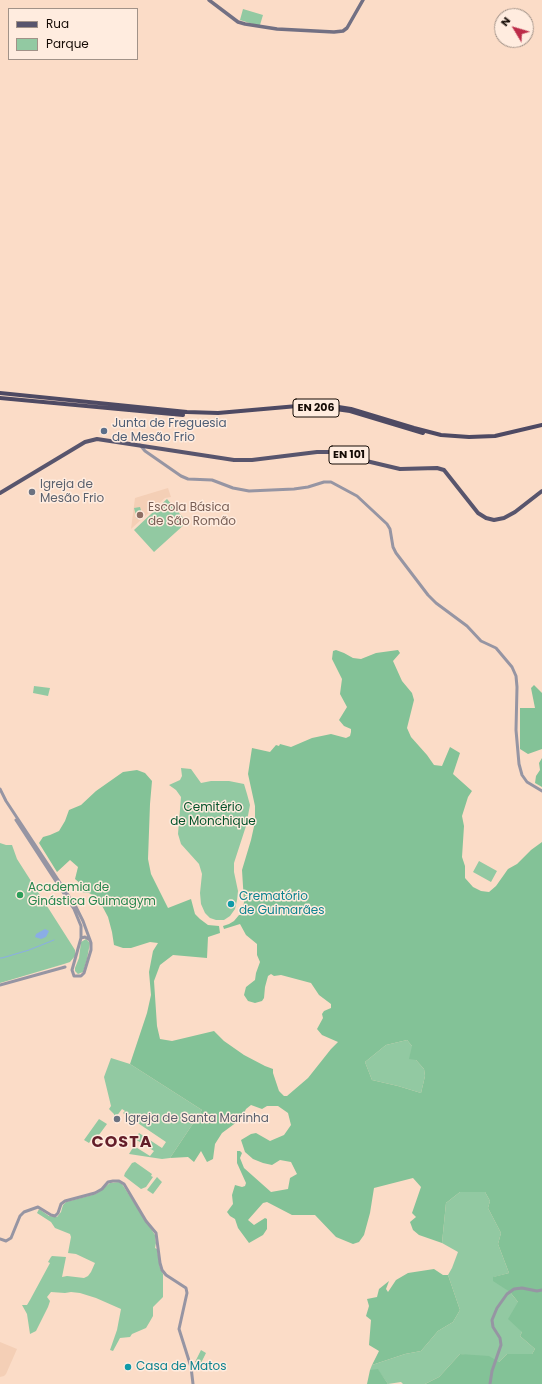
<!DOCTYPE html>
<html>
<head>
<meta charset="utf-8">
<style>
  body { margin:0 }
  #map { position:relative; width:542px; height:1384px; overflow:hidden; background:#fbdcc7; font-family:Poppins,sans-serif }
  canvas { display:block }
  .legend { position:absolute; left:8px; top:8px; width:130px; height:52px; box-sizing:border-box; background:#ffecdf; border:1px solid #a19288; margin:0; padding:5px 7px; list-style:none; font-size:12px; color:#150b05 }
  .legend li { display:flex; align-items:center; gap:8px; height:20px }
  .legend b { width:20px; border:1px solid #a19288 }
  .north { position:absolute; left:494px; top:8px; width:40px; height:40px; box-sizing:border-box; background:#ffecdf; border:1px solid #a19288; border-radius:50%; rotate:308deg; font-size:11px; font-weight:700; line-height:16px; text-align:center; color:#150b05 }
  .north::after { content:''; display:block; margin:auto; width:14px; height:18px; background:#bc2c49; clip-path:polygon(50% 0,100% 100%,50% 72%,0 100%) }
</style>
</head>
<body>
<div id="map">
<canvas width="542" height="1384"></canvas>
<ul class="legend">
<li><b style="height:5px;background:#58556d"></b>Rua</li>
<li><b style="height:11px;background:#92c9a2"></b>Parque</li>
</ul>
<div class="north">N</div>
</div>
<script>
const ctx = document.querySelector('canvas').getContext('2d');
ctx.lineJoin = 'round';
function paint(path, color) {
  ctx.fillStyle = color;
  ctx.fill(path, 'evenodd');
}
function poly(rows) {
  const path = new Path2D();
  for (const r of rows) {
    path.moveTo(r[0], r[1]);
    for (let i = 2; i < r.length; i += 2) path.lineTo(r[i], r[i + 1]);
  }
  return path;
}
function stroke(path, color, width, dash) {
  ctx.strokeStyle = color;
  ctx.lineWidth = width;
  ctx.lineCap = dash ? 'butt' : 'round';
  ctx.setLineDash(dash || []);
  ctx.stroke(path);
}
function drawText(font, color, halo, rows, align = 'center') {
  ctx.font = font + ' Poppins,sans-serif';
  ctx.lineWidth = 3;
  ctx.setLineDash([]);
  ctx.textBaseline = 'middle';
  ctx.strokeStyle = halo;
  ctx.fillStyle = color;
  for (const [text, x, y, turn = 0] of rows) {
    ctx.save();
    ctx.translate(x, y);
    ctx.rotate((+turn || 0) * Math.PI / 180);
    ctx.textAlign = isNaN(turn) ? turn : align;
    if (halo) ctx.strokeText(text, 0, 0);
    ctx.fillText(text, 0, 0);
    ctx.restore();
  }
}
const built = poly([
  [168,488,171,497,165,498,131,529,135,498],
  [0,1342,17,1349,6,1374,4,1376,0,1377]
]);
const green = poly([
  [243,9,263,15,260,25,259,26,240,20],
  [167,499,186,521,184,522,186,523,154,552,134,530],
  [140,507,143,517,137,519,134,508],
  [34,686,50,688,48,696,33,693],
  [181,768,191,769,201,783,211,781,229,781,244,784,247,794,250,805,246,826,234,863,234,872,238,891,237,900,235,909,230,916,224,920,216,920,210,918,205,913,201,904,200,893,202,874,199,864,181,844,178,834,181,797,176,790,169,785,180,780,182,776],
  [0,843,6,845,12,845,17,859,75,950,75,956,70,962,64,964,0,983],
  [479,861,497,871,491,882,473,872],
  [86,939,90,943,87,959,83,972,78,974,75,971,75,968,79,958,81,942],
  [407,1040,412,1046,416,1060,424,1069,425,1076,421,1093,398,1086,372,1080,365,1062,386,1045],
  [111,1058,130,1064,202,1110,170,1158,162,1159,129,1154,134,1146,150,1156,154,1151,135,1139,139,1133,162,1148,166,1142,123,1113,125,1111,122,1109,116,1117,114,1116,114,1114,109,1109,111,1106,104,1077],
  [99,1119,107,1124,96,1139,93,1137,89,1143,84,1140],
  [135,1162,152,1174,151,1176,153,1177,146,1187,141,1189,124,1176,125,1173,132,1163],
  [157,1177,162,1182,153,1194,147,1190],
  [119,1182,122,1184,155,1235,156,1243,155,1248,157,1249,160,1268,163,1274,163,1297,153,1307,153,1316,149,1323,146,1328,132,1334,130,1337,120,1338,113,1351,110,1350,117,1330,121,1309,96,1298,80,1293,71,1292,65,1293,51,1292,47,1297,50,1301,48,1307,36,1331,30,1334,27,1314,22,1305,27,1305,30,1300,50,1263,48,1262,51,1257,52,1256,66,1257,62,1277,67,1276,84,1278,88,1276,91,1272,95,1263,76,1254,68,1253,71,1237,70,1234,55,1228,51,1222,37,1213,39,1209,49,1216,57,1217,61,1212,63,1205,66,1202,96,1194,110,1183],
  [460,1192,485,1192,490,1201,488,1208,501,1233,498,1244,509,1273,494,1277,510,1292,518,1302,522,1332,520,1336,535,1349,532,1354,507,1354,499,1362,460,1354,439,1377,425,1384,403,1384,401,1382,388,1384,378,1370,370,1370,372,1365,405,1354,421,1351,438,1331,453,1322,460,1310,448,1275,452,1268,458,1252,442,1243,446,1203],
  [201,1350,206,1353,200,1365,195,1362]
]);
const forest = poly([
  [336,650,344,653,353,658,361,659,376,653,398,650,400,653,393,661,402,681,412,693,414,700,407,728,411,737,427,755,434,765,442,766,450,747,460,753,453,774,472,791,468,797,462,816,464,826,462,857,465,866,465,878,473,887,481,891,489,892,496,886,508,869,517,864,531,850,542,842,542,1384,425,1384,439,1377,460,1354,489,1356,499,1362,507,1354,532,1354,535,1349,520,1336,522,1332,508,1319,518,1302,510,1292,493,1281,493,1277,509,1273,498,1244,501,1233,488,1208,490,1201,485,1192,460,1192,446,1203,442,1243,419,1235,413,1230,410,1222,416,1217,412,1213,421,1187,413,1178,374,1188,370,1213,364,1235,359,1242,353,1244,336,1237,315,1215,292,1215,267,1202,263,1203,248,1220,254,1225,265,1218,267,1219,267,1229,263,1235,249,1243,238,1228,235,1219,230,1216,227,1212,233,1204,232,1195,235,1185,242,1187,245,1186,246,1183,237,1163,237,1151,240,1151,242,1153,240,1158,244,1168,271,1192,288,1189,290,1178,297,1174,291,1162,280,1160,272,1165,263,1163,253,1159,245,1152,241,1140,251,1134,256,1133,270,1141,284,1135,291,1125,288,1113,278,1106,267,1106,262,1109,251,1105,246,1109,241,1119,222,1133,215,1144,213,1159,207,1162,201,1151,194,1162,188,1157,170,1158,202,1110,130,1064,147,1013,151,995,149,972,153,951,158,943,150,942,131,948,123,948,114,945,112,932,108,917,98,898,89,893,82,892,82,885,75,879,78,867,70,860,57,872,39,843,43,837,50,835,59,831,65,821,69,810,81,805,96,791,123,772,137,770,145,773,152,781,150,804,148,859,151,874,168,908,191,899,195,914,200,919,208,925,219,926,220,933,208,937,207,958,173,955,160,965,154,981,157,1026,160,1039,172,1041,214,1031,224,1041,244,1055,265,1066,273,1069,273,1073,279,1091,284,1096,287,1096,308,1078,331,1049,338,1042,322,1035,317,1029,323,1018,322,1014,324,1011,331,1008,331,1004,319,995,311,983,281,975,274,976,271,974,268,976,265,987,264,998,262,1001,255,1003,248,1001,244,995,246,987,255,980,256,973,260,962,257,955,257,944,246,935,240,924,224,929,223,926,229,924,234,921,239,915,242,915,244,902,242,870,251,840,255,822,255,806,248,774,252,748,270,752,276,745,279,746,280,744,291,747,312,738,331,734,346,738,350,736,351,732,351,729,344,726,339,720,347,707,340,694,342,679,332,659,333,651],
  [407,1040,412,1046,409,1059,416,1060,424,1069,425,1076,421,1093,398,1086,372,1080,365,1062,386,1045],
  [534,685,542,693,542,749,528,754,520,749,520,708,535,708,531,688],
  [542,758,542,787,535,783,536,776,540,770,539,763],
  [434,1269,443,1275,448,1275,460,1310,453,1322,438,1331,421,1351,405,1354,372,1365,379,1351,369,1345,371,1320,366,1316,369,1306,367,1299,377,1297,379,1289,389,1281,386,1289,388,1292,396,1280,408,1273],
  [378,1369,388,1384,367,1384,370,1370]
]);
const water = poly([
  [45,929,49,931,46,937,41,939,35,937,36,934]
]);
const stream = poly([
  [0,958,2,958,29,950,54,940]
]);
const tertiary = poly([
  [140,445,145,451,181,476,188,479,212,480,233,488,249,491,294,489,308,487,324,482,331,482,357,496,387,524,390,529,393,547,396,553,428,595,436,603,467,626,481,641,496,648,512,667,516,676,517,687,516,730,519,764,522,775,527,782,542,791],
  [0,789,6,801,76,907,83,921,90,940,91,943,91,950,84,973,81,976,74,976,72,970,81,938,85,937,90,940],
  [16,820,74,909,81,926,81,938],
  [0,985,65,967],
  [0,1239,6,1241,11,1238,20,1216,24,1212,38,1207,51,1215,55,1216,58,1213,61,1204,65,1201,95,1193,102,1189,108,1182,113,1181,119,1181,124,1184,146,1221,156,1233,160,1263,162,1270,166,1275,186,1288,187,1293,179,1329,191,1367,193,1384],
  [490,1384,492,1371,501,1345,500,1338,493,1327,492,1320,497,1308,507,1294,514,1289,522,1288,537,1291,542,1290]
]);
const secondary = poly([
  [209,0,238,22,245,24,277,29,334,32,343,31,347,28,363,0]
]);
const primary = poly([
  [0,493,85,442,97,439,234,460,252,460,317,452,331,452,344,453,362,460,400,469,437,468,444,470,478,513,486,518,494,520,504,518,515,512,542,491]
]);
const trunk = poly([
  [0,393,187,412,218,413,309,405,326,405,351,409,414,428,441,435,469,437,495,436,542,425],
  [0,398,183,415],
  [302,408,328,408,350,411,423,433]
]);
const markers = [
  [104,431,4,"#5c6f8a"],
  [32,492,4,"#6b7280"],
  [140,515,4,"#8d6e63"],
  [20,895,4,"#2e9e5b"],
  [231,904,4,"#0f9aa8"],
  [117,1119,4,"#6b7280"],
  [128,1367,4,"#0f9aa8"]
];
const shields = [
  [316,408,46],
  [349,455,40]
];
const shieldNames = [
  ["EN 206",316,408],
  ["EN 101",349,455]
];
const serviceNames = [
  ["Junta de Freguesia",112,424],
  ["de Mesão Frio",112,438]
];
const worshipNames = [
  ["Igreja de",40,485],
  ["Mesão Frio",40,499],
  ["Igreja de Santa Marinha",125,1119]
];
const educationNames = [
  ["Escola Básica",148,508],
  ["de São Romão",148,522]
];
const parkNames = [
  ["Cemitério",213,808],
  ["de Monchique",213,822]
];
const leisureNames = [
  ["Academia de",28,888],
  ["Ginástica Guimagym",28,902]
];
const cultureNames = [
  ["Crematório",239,897],
  ["de Guimarães",239,911],
  ["Casa de Matos",136,1367]
];
const districtNames = [
  ["COSTA",122,1143]
];
paint(built, '#f4cfb6');
paint(green, '#92c9a2');
paint(forest, '#83c297');
paint(water, '#8aade5');
stroke(stream, '#8aade5', 1);
stroke(tertiary, '#9695a3', 3);
stroke(secondary, '#727083', 3.5);
stroke(primary, '#58556d', 4);
stroke(trunk, '#4e4a63', 4);
for (const [x, y, r, color] of markers) {
  const dot = new Path2D();
  dot.arc(x, y, r, 0, 2 * Math.PI);
  ctx.fillStyle = color;
  ctx.fill(dot);
  stroke(dot, '#ffecdf', 1.5);
}
for (const [x, y, w] of shields) {
  const box = new Path2D();
  box.roundRect(x - w / 2, y - 9, w, 18, 3);
  ctx.fillStyle = '#ffecdf';
  ctx.fill(box);
  stroke(box, '#150b05', 1);
}
drawText('bold 11px', '#150b05', null, shieldNames);
drawText('12px', '#4e5e75', '#ffecdf', serviceNames, 'left');
drawText('12px', '#5b616d', '#ffecdf', worshipNames, 'left');
drawText('12px', '#785e54', '#ffecdf', educationNames, 'left');
drawText('12px', '#05532b', '#ffecdf', parkNames);
drawText('12px', '#27864d', '#ffecdf', leisureNames, 'left');
drawText('12px', '#0d838f', '#ffecdf', cultureNames, 'left');
ctx.letterSpacing = '1px';
drawText('bold 16px', '#641e29', '#ffecdf', districtNames);
ctx.letterSpacing = '0px';
</script>
</body>
</html>
